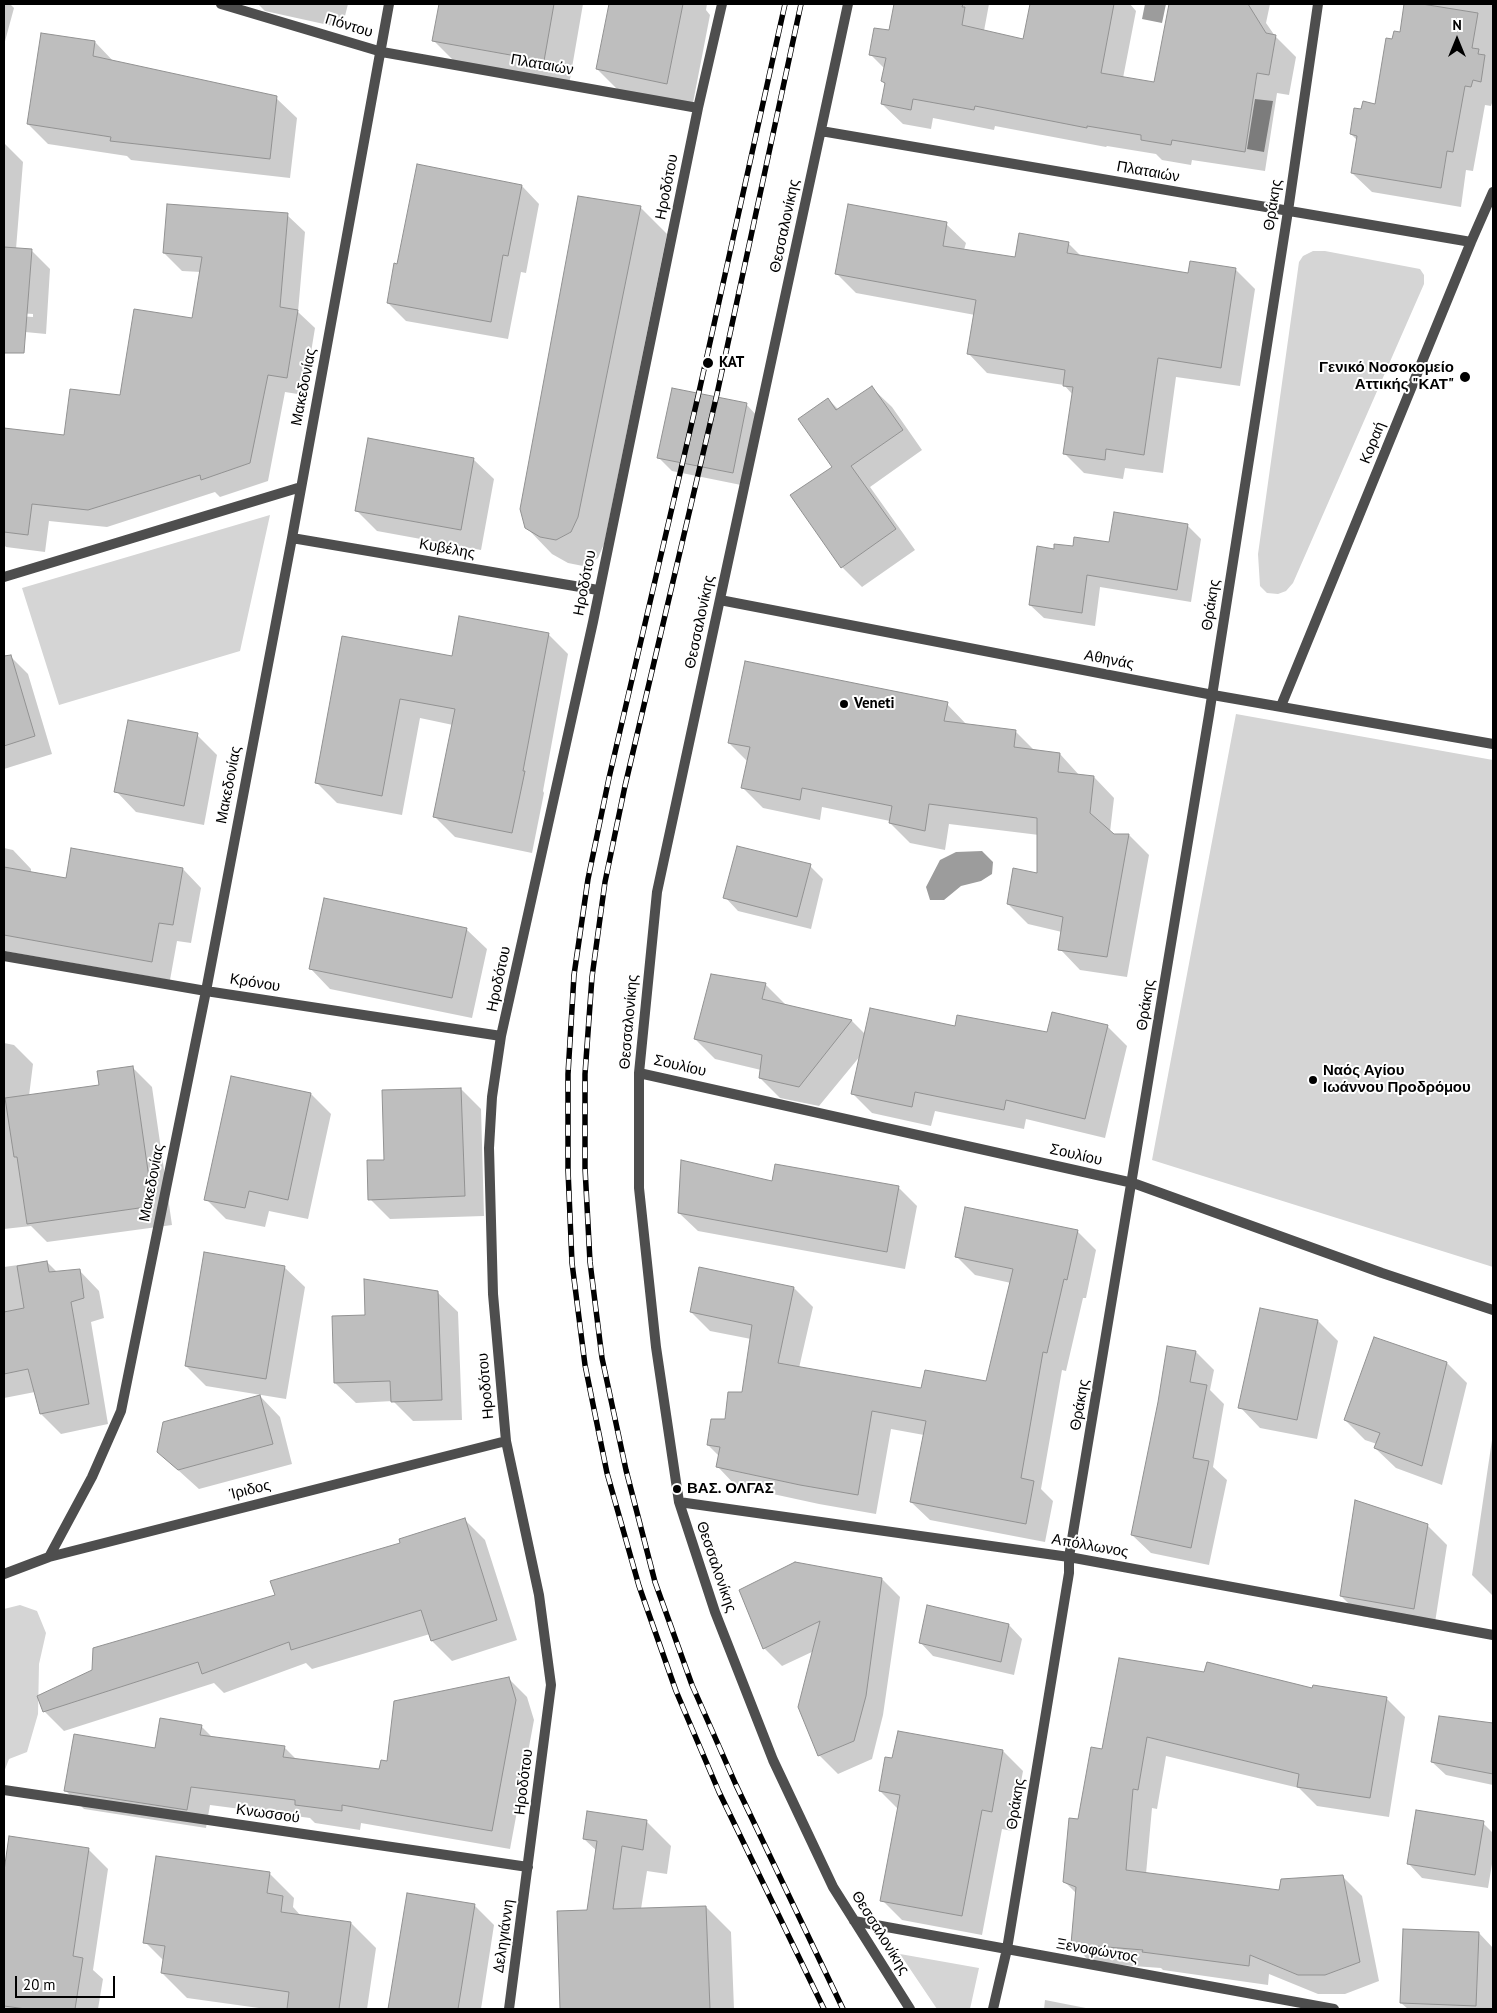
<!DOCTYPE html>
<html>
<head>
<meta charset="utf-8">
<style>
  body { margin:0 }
  #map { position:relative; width:1497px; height:2013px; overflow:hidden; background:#fff; font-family:"PT Sans",sans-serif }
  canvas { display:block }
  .frame { position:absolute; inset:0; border:5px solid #000; pointer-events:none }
  .north { position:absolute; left:1432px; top:15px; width:50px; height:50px; -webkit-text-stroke:4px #fff; paint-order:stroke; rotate:0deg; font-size:14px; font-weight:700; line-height:20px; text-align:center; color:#000 }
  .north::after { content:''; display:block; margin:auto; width:18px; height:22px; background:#000; clip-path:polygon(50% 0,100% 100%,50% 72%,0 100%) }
  .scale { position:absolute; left:15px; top:1976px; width:100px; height:22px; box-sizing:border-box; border:2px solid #000; border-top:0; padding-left:6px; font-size:15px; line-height:18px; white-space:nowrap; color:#000; -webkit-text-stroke:4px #fff; paint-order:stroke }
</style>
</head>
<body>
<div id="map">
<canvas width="1497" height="2013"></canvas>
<div class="frame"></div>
<div class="north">N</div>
<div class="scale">20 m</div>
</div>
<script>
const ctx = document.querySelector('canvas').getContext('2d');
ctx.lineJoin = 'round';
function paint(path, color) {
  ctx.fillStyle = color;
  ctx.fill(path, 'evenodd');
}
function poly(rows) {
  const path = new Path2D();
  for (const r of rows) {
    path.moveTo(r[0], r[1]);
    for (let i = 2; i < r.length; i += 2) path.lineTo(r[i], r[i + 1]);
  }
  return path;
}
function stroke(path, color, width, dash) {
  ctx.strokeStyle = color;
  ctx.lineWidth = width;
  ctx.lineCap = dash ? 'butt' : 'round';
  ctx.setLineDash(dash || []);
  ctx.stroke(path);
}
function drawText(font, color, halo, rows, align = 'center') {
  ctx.font = font + ' "PT Sans",sans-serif';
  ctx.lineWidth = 4;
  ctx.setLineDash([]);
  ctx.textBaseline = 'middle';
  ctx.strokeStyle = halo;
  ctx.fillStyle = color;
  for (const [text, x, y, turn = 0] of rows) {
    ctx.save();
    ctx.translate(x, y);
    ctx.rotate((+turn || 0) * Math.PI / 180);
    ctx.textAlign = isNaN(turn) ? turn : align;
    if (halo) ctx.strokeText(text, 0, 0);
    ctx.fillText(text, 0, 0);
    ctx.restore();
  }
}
const green = poly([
  [1313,251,1325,251,1420,269,1424,275,1424,284,1293,583,1286,591,1278,594,1267,593,1260,586,1258,554,1299,262,1303,256],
  [270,515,240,651,59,705,22,588],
  [1236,714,1493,760,1493,1267,1152,1160],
  [20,1605,37,1611,46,1633,39,1664,38,1714,27,1752,9,1759,4,1772,4,1609],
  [900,1954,979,1968,970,2009,937,2009]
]);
const water = poly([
  [1145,4,1166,4,1162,23,1142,19],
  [1255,99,1273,101,1264,152,1247,149],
  [982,851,993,862,992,874,981,881,961,886,944,900,930,900,926,887,940,860,956,852]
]);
const shadow = poly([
  [4,4,10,4,14,8,4,45],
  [258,4,348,4,342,28,265,11],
  [440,4,583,4,569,85,459,66,434,41],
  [611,4,707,4,706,10,710,15,692,108,622,94,597,69],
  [895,4,989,4,984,31,1024,40,1031,4,1130,4,1136,11,1123,78,1155,83,1171,4,1270,4,1266,23,1275,36,1296,57,1289,95,1277,93,1265,171,1192,160,1191,165,1162,160,1156,154,1107,146,1106,147,995,126,994,130,933,118,931,129,903,124,882,104,886,85,882,81,885,69,870,54,890,32],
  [1406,4,1493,4,1493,100,1491,106,1485,105,1473,171,1466,170,1461,207,1372,192,1352,173,1357,140,1351,134,1362,111,1376,105,1393,41,1401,33],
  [95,42,114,62,276,98,297,118,290,178,131,160,127,156,48,144,28,124],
  [4,143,23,162,16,249,31,250,50,269,46,334,4,330,4,315,33,317,33,314,4,312],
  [522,186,539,204,526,273,521,272,508,339,406,321,388,303,398,265],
  [640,207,667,234,604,544,598,558,583,566,568,563,552,554,526,527],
  [287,215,305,232,298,312,315,328,304,395,285,392,268,481,220,497,215,492,107,527,49,521,45,552,6,547,4,545,4,430,65,436,121,397,193,319,201,272,182,271,164,253],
  [946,224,966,243,964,250,1016,259,1068,243,1082,257,1189,274,1236,270,1255,289,1240,386,1176,377,1163,473,1125,468,1123,479,1084,473,1065,454,1073,395,1064,385,987,373,968,353,975,315,856,293,837,274],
  [871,387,892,407,922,450,870,487,915,550,862,587,842,567,828,399,839,410],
  [746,404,759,418,746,486,672,471,659,458],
  [473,459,494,479,481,550,377,531,357,511],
  [1187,525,1201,539,1191,602,1100,587,1095,626,1044,618,1030,605,1055,550,1110,544],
  [548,634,568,654,543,791,544,793,532,853,455,837,435,817,453,725,420,718,402,815,337,803,317,783,343,638,453,658],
  [10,656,28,674,52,754,4,769,4,658],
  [947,704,967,725,1015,731,1035,751,1060,754,1080,776,1094,777,1114,798,1110,832,1114,835,1129,835,1149,855,1127,977,1080,970,1060,949,1062,932,1028,924,1008,904,1039,874,1039,835,949,824,945,850,910,843,890,823,890,821,822,807,820,820,763,808,743,788,748,762,729,743],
  [197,735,217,755,204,825,136,812,116,791],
  [4,848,13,850,31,869,31,873,67,879,183,869,201,888,191,943,177,941,170,980,4,951],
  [810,866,823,879,811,929,738,911,725,897],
  [466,929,487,949,472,1018,330,989,310,968],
  [765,984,785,1004,785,1006,852,1021,865,1034,956,1028,1048,1034,1107,1026,1127,1046,1105,1138,1026,1119,1024,1129,935,1111,931,1126,872,1113,852,1093,861,1055,819,1106,780,1098,760,1078,761,1070,715,1059,695,1039],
  [4,1043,14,1045,33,1064,29,1096,100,1086,132,1067,152,1087,172,1225,47,1242,31,1226,4,1229],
  [461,1089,481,1109,484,1216,390,1219,370,1199,385,1161],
  [311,1094,331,1114,308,1219,269,1211,265,1227,226,1219,206,1199],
  [773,1183,899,1188,917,1206,905,1269,698,1231,679,1213],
  [1077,1231,1096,1250,1086,1298,1083,1298,1066,1371,1062,1370,1041,1489,1053,1501,1045,1542,930,1520,911,1502,924,1435,891,1429,876,1514,819,1504,736,1486,718,1467,719,1456,708,1445,743,1393,751,1339,710,1331,691,1312,794,1288,813,1307,799,1368,922,1390,987,1382,1011,1283,975,1275,956,1256],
  [46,1261,58,1273,79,1270,99,1291,104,1318,91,1322,108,1424,61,1434,41,1414,35,1392,4,1398,4,1267],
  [284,1267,305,1287,286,1399,206,1386,186,1366],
  [437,1292,458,1312,462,1420,413,1421,393,1401,356,1403,335,1383,366,1316],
  [1318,1321,1338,1341,1317,1439,1260,1428,1240,1407],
  [1196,1352,1214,1370,1210,1390,1224,1404,1213,1467,1227,1480,1209,1565,1151,1553,1132,1535],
  [1447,1363,1467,1383,1442,1485,1396,1468,1375,1448,1377,1444,1365,1440,1345,1420],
  [260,1396,280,1417,292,1464,199,1489,158,1452],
  [1492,1440,1493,1440,1493,1596,1472,1575],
  [465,1520,485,1540,517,1640,452,1661,432,1641,430,1634,312,1669,306,1663,224,1693,214,1683,64,1731,44,1711,276,1596],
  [1427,1525,1447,1545,1434,1629,1361,1616,1341,1596],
  [882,1579,900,1597,883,1715,872,1759,838,1774,820,1756,799,1707,814,1651,782,1666,764,1648],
  [928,1606,1009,1625,1022,1639,1014,1675,933,1656,920,1642],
  [1120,1659,1313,1689,1386,1698,1405,1717,1389,1817,1317,1806,1299,1788,1166,1756,1157,1809,1152,1808,1146,1874,1280,1892,1342,1876,1362,1896,1379,1981,1345,1994,1318,1994,1269,1974,1268,1985,1163,1970,1161,1968,1091,1963,1072,1943,1076,1893,1064,1881,1079,1821,1103,1751],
  [508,1678,527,1697,534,1720,510,1849,361,1823,360,1830,315,1823,310,1818,210,1805,206,1828,84,1809,65,1790,156,1749,201,1726,213,1738,284,1747,297,1760,380,1771],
  [1440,1718,1493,1724,1493,1785,1446,1775,1432,1762],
  [1003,1751,1023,1771,1012,1831,1002,1829,982,1935,902,1920,882,1900,899,1810,880,1791],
  [646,1821,671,1846,667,1874,647,1871,641,1909,706,1907,731,1932,734,2009,561,2009,558,1912,588,1911,597,1851,584,1839],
  [1483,1823,1493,1833,1493,1858,1488,1888,1422,1878,1409,1864],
  [10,1837,88,1849,108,1869,93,1970,103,1979,98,2009,4,2009,4,1879],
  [269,1873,294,1898,293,1907,301,1916,351,1923,376,1948,367,2009,266,2009,187,1998,162,1973,164,1961,145,1942],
  [408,1894,474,1905,494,1925,481,2009,389,2009],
  [1479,1933,1493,1948,1493,2009,1408,2009,1401,2003],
  [1045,2000,1091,2009,1044,2009]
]);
const building = poly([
  [439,4,554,4,544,61,432,41,439,4],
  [609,4,683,4,667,84,596,69,609,4],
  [894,4,963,4,962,7,965,7,962,25,1023,39,1030,4,1114,4,1101,73,1154,82,1169,4,1248,4,1266,33,1276,35,1269,75,1257,73,1245,152,1172,140,1171,145,1141,140,1141,135,1087,126,1087,128,975,106,974,110,913,99,911,110,881,104,885,83,881,81,886,58,869,55,874,28,889,30,894,4],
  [1404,4,1422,4,1478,13,1472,48,1479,49,1478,54,1485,55,1481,82,1473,80,1471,87,1465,86,1453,152,1447,151,1441,188,1351,173,1357,136,1350,134,1354,108,1361,109,1363,101,1375,104,1386,38,1392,39,1394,31,1400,32,1404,4],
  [41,33,95,41,93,56,277,96,270,159,110,141,111,137,27,124,41,33],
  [417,164,522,185,508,256,503,255,491,322,387,303,394,263,397,264,417,164],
  [578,196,641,206,578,517,571,532,556,540,540,537,525,528,520,509,578,196],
  [167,204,288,213,280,307,298,310,287,378,268,375,250,463,201,480,200,475,88,510,32,504,28,535,4,532,4,428,64,435,70,389,120,395,134,309,192,318,202,257,163,253,167,204],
  [848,204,947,222,943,246,1015,257,1019,233,1069,242,1067,253,1188,273,1190,261,1236,268,1221,368,1158,358,1144,455,1106,449,1105,460,1063,454,1073,387,1063,386,1065,370,967,354,976,300,835,274,848,204],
  [4,247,32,249,24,353,4,353,4,247],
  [872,386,903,430,851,466,896,529,841,568,790,495,832,467,798,419,828,398,836,410,872,386],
  [672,388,747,403,733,473,657,458,672,388],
  [368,438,474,458,461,530,355,511,368,438],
  [1114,512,1188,524,1177,590,1087,575,1082,613,1029,605,1037,546,1054,549,1054,544,1073,546,1074,537,1109,542,1114,512],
  [459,616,549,633,523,771,525,771,512,833,433,817,455,709,400,699,382,796,315,783,342,636,452,656,459,616],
  [11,655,35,736,4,746,4,656,11,655],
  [745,661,948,702,944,721,1016,730,1014,747,1060,753,1058,772,1094,776,1090,813,1114,834,1129,834,1107,957,1058,950,1063,917,1007,904,1013,868,1037,873,1037,818,929,804,925,831,889,823,892,806,802,788,800,800,741,788,750,747,728,743,745,661],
  [128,720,198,733,184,806,114,792,128,720],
  [737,846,811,864,797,917,723,898,737,846],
  [71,848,183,868,173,925,159,923,152,962,4,935,4,867,66,878,71,848],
  [324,898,467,928,452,998,309,969,324,898],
  [711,974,766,983,762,999,852,1020,799,1087,759,1078,762,1055,694,1039,711,974],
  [870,1008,955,1026,957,1015,1047,1032,1052,1012,1108,1025,1085,1119,1006,1100,1004,1110,915,1092,912,1107,851,1094,870,1008],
  [133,1066,153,1206,27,1224,17,1157,14,1157,5,1098,99,1085,97,1071,133,1066],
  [231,1076,311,1093,288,1200,249,1191,245,1208,204,1200,231,1076],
  [461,1088,465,1196,368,1200,367,1160,384,1160,382,1090,461,1088],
  [681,1160,772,1181,775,1164,899,1186,887,1252,678,1213,681,1160],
  [965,1207,1078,1230,1067,1280,1064,1279,1047,1353,1043,1352,1021,1478,1034,1481,1026,1524,910,1502,926,1421,872,1411,858,1495,800,1485,716,1467,720,1447,707,1445,711,1419,725,1419,728,1392,742,1392,752,1325,690,1312,699,1267,794,1287,778,1363,921,1388,925,1370,986,1381,1013,1269,955,1257,965,1207],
  [204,1252,285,1266,266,1379,185,1366,204,1252],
  [47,1261,49,1272,80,1269,84,1298,71,1302,89,1404,40,1414,28,1369,4,1374,4,1312,24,1308,17,1266,47,1261],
  [364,1279,438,1291,442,1400,391,1402,390,1381,334,1383,332,1316,365,1315,364,1279],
  [1260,1308,1318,1320,1297,1420,1238,1408,1260,1308],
  [1374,1337,1447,1362,1422,1466,1374,1448,1380,1433,1344,1420,1374,1337],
  [1167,1346,1196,1351,1190,1382,1207,1385,1193,1458,1209,1461,1191,1548,1131,1535,1158,1402,1167,1346],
  [260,1395,273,1444,178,1470,157,1452,163,1422,260,1395],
  [1355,1500,1428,1524,1414,1609,1340,1596,1355,1500],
  [465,1518,497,1620,431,1641,421,1610,291,1650,289,1642,202,1674,198,1662,43,1712,37,1696,92,1670,93,1648,275,1595,270,1581,400,1543,399,1539,465,1518],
  [795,1562,882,1578,866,1696,854,1741,818,1756,798,1707,820,1621,763,1649,739,1590,795,1562],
  [927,1605,1009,1624,1001,1662,919,1643,927,1605],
  [1119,1658,1204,1672,1207,1662,1312,1688,1313,1685,1387,1697,1370,1798,1297,1787,1299,1774,1147,1737,1138,1790,1133,1789,1126,1870,1279,1890,1281,1879,1343,1875,1360,1962,1325,1975,1298,1975,1250,1955,1249,1966,1142,1952,1143,1950,1071,1944,1076,1887,1063,1882,1069,1818,1078,1819,1091,1747,1102,1749,1119,1658],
  [509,1677,516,1700,492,1831,342,1805,342,1811,295,1805,295,1800,191,1787,187,1810,64,1791,74,1734,155,1748,160,1718,202,1725,200,1735,285,1746,283,1757,379,1769,381,1760,387,1761,394,1701,509,1677],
  [1439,1716,1493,1723,1493,1774,1431,1762,1439,1716],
  [898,1731,1003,1750,992,1812,982,1810,962,1916,880,1901,900,1795,879,1791,885,1757,892,1758,898,1731],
  [1416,1810,1484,1821,1475,1875,1407,1864,1416,1810],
  [587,1811,647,1820,643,1850,622,1846,613,1909,706,1906,710,2009,560,2009,557,1911,587,1910,597,1841,583,1839,587,1811],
  [9,1836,89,1848,73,1956,83,1958,75,2009,26,2009,4,2006,4,1871,9,1836],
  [156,1856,270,1872,267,1893,283,1896,281,1912,351,1922,339,2009,287,2009,289,1992,161,1973,165,1946,143,1943,156,1856],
  [407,1893,475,1904,458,2009,388,2009,407,1893],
  [1403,1929,1479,1932,1476,2006,1400,2003,1403,1929]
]);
const minor = poly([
  [221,4,382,52,698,108],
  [848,4,657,892,639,1073,639,1188,656,1347,679,1502,715,1612,773,1760,833,1887,910,2009],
  [821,131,1471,242],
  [292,538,598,590],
  [4,577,301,487],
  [720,600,1213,695,1493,744],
  [1281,706,1471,242,1493,192],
  [4,956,206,991,501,1036],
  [639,1073,1133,1183,1382,1273,1493,1310],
  [679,1502,1069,1557,1493,1635],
  [49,1557,92,1477,121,1411,206,991,292,538,389,4],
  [4,1574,49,1557,506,1441],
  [4,1790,528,1867],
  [854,1921,1334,2009],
  [509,2009,551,1685,539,1595,506,1441,493,1294,489,1148,492,1097,501,1036,593,622,698,108,722,4],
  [993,2009,1007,1949,1069,1573,1069,1557,1209,715,1288,211,1318,4]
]);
const rail = poly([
  [785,4,699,392,609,778,588,879,574,975,568,1074,568,1170,572,1263,585,1365,607,1473,639,1586,676,1691,719,1792,824,2009],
  [801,4,717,394,625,786,605,882,592,977,585,1074,585,1168,590,1262,602,1358,626,1470,655,1582,692,1685,736,1785,843,2009]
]);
const markers = [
  [708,363,6,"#000"],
  [1465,377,6,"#000"],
  [844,704,5,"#000"],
  [1313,1080,5,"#000"],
  [677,1489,5,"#000"]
];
const streetNames = [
  ["Πόντου",349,26,17],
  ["Πλαταιών",542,65,10],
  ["Πλαταιών",1148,172,10],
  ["Ηροδότου",667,187,-79],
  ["Θράκης",1273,205,-81],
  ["Θεσσαλονίκης",785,226,-78],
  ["Μακεδονίας",304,387,-79],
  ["Κοραή",1373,443,-68],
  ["Κυβέλης",447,549,10],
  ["Ηροδότου",585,583,-79],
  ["Θράκης",1211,605,-81],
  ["Θεσσαλονίκης",700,622,-78],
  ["Αθηνάς",1109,660,11],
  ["Μακεδονίας",229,785,-79],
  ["Ηροδότου",499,979,-78],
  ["Κρόνου",255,983,9],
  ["Θράκης",1146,1005,-81],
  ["Θεσσαλονίκης",629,1022,-85],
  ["Σουλίου",680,1066,13],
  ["Σουλίου",1076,1155,13],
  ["Μακεδονίας",152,1183,-79],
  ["Ηροδότου",486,1386,-95],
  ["Θράκης",1080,1405,-80],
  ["Ίριδος",250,1490,-14],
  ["Απόλλωνος",1090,1546,10],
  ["Θεσσαλονίκης",716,1567,71],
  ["Ηροδότου",524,1782,-83],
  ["Θράκης",1016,1804,-81],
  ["Κνωσσού",268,1814,8],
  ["Θεσσαλονίκης",880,1933,58],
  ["Δεληγιάννη",504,1936,-82],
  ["Ξενοφώντος",1097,1951,10]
];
const poiNames = [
  ["KAT",719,363],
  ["Γενικό Νοσοκομείο",1454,368,"right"],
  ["Αττικής \"ΚΑΤ\"",1454,385,"right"],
  ["Veneti",854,704],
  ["Ναός Αγίου",1323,1071],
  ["Ιωάννου Προδρόμου",1323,1088],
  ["ΒΑΣ. ΟΛΓΑΣ",687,1489]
];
paint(green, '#d5d5d5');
paint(water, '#9c9c9c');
paint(shadow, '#0003');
paint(building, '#bebebe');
stroke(building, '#929292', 1);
stroke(minor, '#4e4e4e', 10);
stroke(rail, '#000', 5.5);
stroke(rail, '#fff', 4, [11]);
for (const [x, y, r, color] of markers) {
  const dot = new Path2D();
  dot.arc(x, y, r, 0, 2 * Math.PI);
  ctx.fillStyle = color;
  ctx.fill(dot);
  stroke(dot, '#fff', 2);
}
drawText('15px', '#000', '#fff', streetNames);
drawText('bold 15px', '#000', '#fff', poiNames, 'left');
</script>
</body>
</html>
